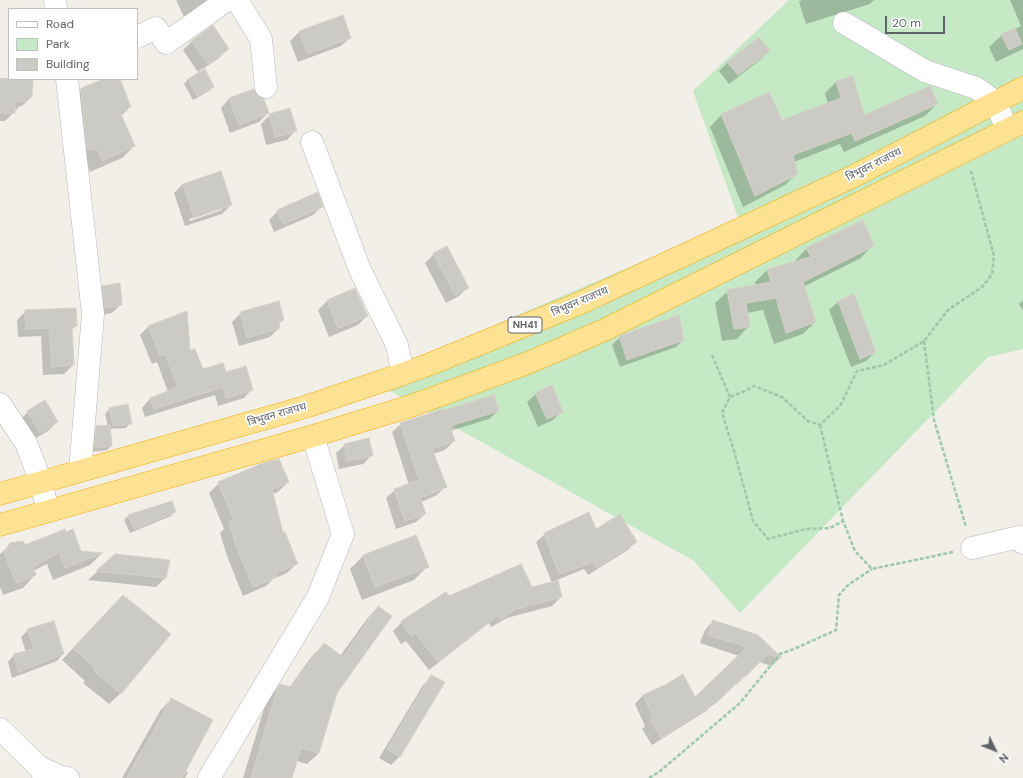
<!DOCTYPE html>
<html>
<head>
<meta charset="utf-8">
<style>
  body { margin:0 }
  #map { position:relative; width:1023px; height:778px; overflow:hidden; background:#f1efe8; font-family:"DM Sans",sans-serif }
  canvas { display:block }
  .legend { position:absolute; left:8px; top:8px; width:130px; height:72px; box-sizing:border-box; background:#fff; border:1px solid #bfc1c3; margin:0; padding:5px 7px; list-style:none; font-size:12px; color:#5f6368 }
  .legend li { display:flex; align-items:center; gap:8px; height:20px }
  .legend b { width:20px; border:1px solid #bfc1c3 }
  .north { position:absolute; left:975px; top:730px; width:40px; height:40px; -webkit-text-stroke:3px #fff; paint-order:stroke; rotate:133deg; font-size:11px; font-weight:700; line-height:16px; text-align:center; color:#5f6368 }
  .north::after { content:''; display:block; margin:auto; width:14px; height:18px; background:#5f6368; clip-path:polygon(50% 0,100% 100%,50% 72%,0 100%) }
  .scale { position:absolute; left:885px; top:16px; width:60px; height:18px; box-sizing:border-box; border:2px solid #5f6368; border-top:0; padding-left:5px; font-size:12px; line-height:14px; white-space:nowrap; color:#5f6368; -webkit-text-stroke:3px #fff; paint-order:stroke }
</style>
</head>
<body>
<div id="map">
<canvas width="1023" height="778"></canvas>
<ul class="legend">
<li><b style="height:5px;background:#fff"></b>Road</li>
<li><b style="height:11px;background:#c5e8c5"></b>Park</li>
<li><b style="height:11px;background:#cccac5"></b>Building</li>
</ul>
<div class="north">N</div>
<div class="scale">20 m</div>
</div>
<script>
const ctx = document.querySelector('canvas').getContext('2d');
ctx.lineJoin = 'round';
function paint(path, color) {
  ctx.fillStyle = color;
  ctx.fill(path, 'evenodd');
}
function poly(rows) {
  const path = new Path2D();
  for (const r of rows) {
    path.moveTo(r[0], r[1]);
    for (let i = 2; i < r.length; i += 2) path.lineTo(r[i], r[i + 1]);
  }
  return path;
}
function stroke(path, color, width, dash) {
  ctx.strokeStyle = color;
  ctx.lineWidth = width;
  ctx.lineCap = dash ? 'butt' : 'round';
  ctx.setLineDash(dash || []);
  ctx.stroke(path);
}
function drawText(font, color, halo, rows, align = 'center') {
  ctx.font = font + ' "DM Sans","Noto Sans Devanagari",sans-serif';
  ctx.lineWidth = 3.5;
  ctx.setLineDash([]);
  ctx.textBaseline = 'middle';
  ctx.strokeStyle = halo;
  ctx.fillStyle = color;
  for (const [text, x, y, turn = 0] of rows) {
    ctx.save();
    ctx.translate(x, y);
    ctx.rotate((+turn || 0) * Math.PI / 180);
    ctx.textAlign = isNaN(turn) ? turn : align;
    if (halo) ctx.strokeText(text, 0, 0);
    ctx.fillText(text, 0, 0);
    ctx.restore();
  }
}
const green = poly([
  [789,0,1023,0,1023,349,988,357,740,613,694,561,369,379,739,220,693,91]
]);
const shadow = poly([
  [176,0,207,0,184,17],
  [801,0,874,0,870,4,806,24,799,2],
  [1010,0,1023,0,1023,49,996,62,989,47,1002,35,1021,26],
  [343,16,350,38,341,46,298,62,290,41,299,32],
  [192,41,228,49,219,58,198,72,183,50],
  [769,51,760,60,729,84,719,71,728,62],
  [0,78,24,79,31,97,22,106,20,106,16,110,14,110,14,112,5,121,0,121],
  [107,79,119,79,130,107,121,116,134,146,122,158,90,172,69,101,81,89],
  [188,79,213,87,209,91,193,100,184,84],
  [836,82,863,117,937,104,925,116,844,152,840,144,794,162,797,173,785,185,743,207,710,127,721,115,769,93,782,121,828,104,825,93],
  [229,99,268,113,259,122,230,133,221,108],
  [270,115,295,131,287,140,266,145,261,124],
  [183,184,231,205,222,214,185,226,174,193],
  [222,208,222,210,190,221,189,219],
  [322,206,313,215,274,232,269,220,278,211],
  [873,245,861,258,803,287,815,322,803,334,774,344,763,310,747,313,749,326,737,339,722,341,715,303,728,291,756,286,755,282,767,270,796,262,795,261,807,248],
  [434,254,468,287,459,296,446,303,425,263],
  [103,287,121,304,112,313,96,316,94,296],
  [355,290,367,316,358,325,329,337,318,310,327,301],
  [853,296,875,352,866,361,851,367,829,310,838,302],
  [1023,300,1023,311,1019,304],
  [26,311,76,326,71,330,73,365,64,374,43,375,41,336,18,337,17,320],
  [241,313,283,320,278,325,279,328,270,337,239,346,232,322],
  [148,327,189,352,202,371,225,373,252,389,244,398,218,406,215,395,145,417,142,408,150,399,168,392,157,362,152,364,140,335],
  [620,337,683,340,676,347,620,367,612,345],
  [536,394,562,411,553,420,538,427,527,402],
  [109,409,130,423,126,428,109,429,111,446,107,450,91,452,92,432,97,427,108,426,105,414],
  [498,411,489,419,450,431,454,441,445,450,433,454,446,486,437,495,421,502,425,514,416,522,396,529,386,498,395,490,409,485,392,432,401,424,444,412],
  [28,412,57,422,48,431,31,441,19,421],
  [345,445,372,455,363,464,339,469,336,453],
  [288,482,278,492,272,494,283,534,297,563,287,573,273,579,266,586,243,596,227,556,220,533,224,529,209,493,219,483],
  [175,512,171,516,130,533,124,520,128,516],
  [596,530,636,541,628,550,588,575,584,569,557,580,561,597,552,606,507,618,491,627,489,623,429,670,406,641,401,644,393,631,402,622,448,598,531,589,552,583,536,542,545,534],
  [11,544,80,551,101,554,90,565,53,580,47,564,33,571,35,575,23,588,3,595,0,587,0,554],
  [115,555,165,578,156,587,88,580],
  [364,555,427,567,414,580,362,600,350,569],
  [112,607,121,693,109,704,83,683,85,681,62,660],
  [378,607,336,692,319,753,307,764,296,761,291,778,243,778,266,702,269,697,280,685,289,688,312,656,324,644,340,656,367,619],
  [713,621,757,636,780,658,772,666,759,662,736,685,735,684,706,711,652,745,642,729,645,726,635,704,643,695,695,698,739,656,700,643,705,630],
  [28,630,63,654,57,661,12,678,8,662,14,655,26,652,21,637],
  [432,676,400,756,391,765,379,758,423,685],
  [171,699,185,771,188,772,185,778,122,778,160,711]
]);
const building = poly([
  [343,15,351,38,307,54,299,31,343,15],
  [213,25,229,49,208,64,191,41,213,25],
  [1015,28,1022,44,1009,50,1001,34,1015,28],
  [759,37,770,51,738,75,727,62,759,37],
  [205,69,214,87,197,96,188,79,205,69],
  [853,76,864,115,930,86,938,104,855,141,852,133,793,155,798,174,755,196,721,114,769,92,782,120,841,98,836,81,853,76],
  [0,79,25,79,25,80,33,80,32,97,26,97,26,101,15,101,15,113,0,113,0,79],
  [104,79,120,79,131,107,120,112,135,146,102,161,98,149,87,149,81,88,104,79],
  [254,89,258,96,264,99,269,113,239,125,229,98,254,89],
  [290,108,297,131,275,137,269,114,290,108],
  [221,171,232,205,194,218,183,184,221,171],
  [318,192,323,207,283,224,277,210,318,192],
  [863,220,874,246,803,282,816,322,786,333,776,298,746,303,750,327,734,329,727,290,771,282,767,269,811,257,806,248,863,220],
  [447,246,469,288,455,295,433,253,447,246],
  [120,283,122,305,105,308,102,286,120,283],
  [355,288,368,316,338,328,327,300,355,288],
  [854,294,876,352,860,359,838,301,854,294],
  [279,301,284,320,279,322,280,328,247,338,240,312,279,301],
  [76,308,77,326,72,326,74,365,52,367,49,328,26,329,25,310,76,308],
  [187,311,190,350,195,349,203,369,223,363,226,372,246,366,253,390,226,398,223,387,154,409,150,398,178,387,165,354,160,356,148,326,187,311],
  [679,315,684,340,627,360,619,336,679,315],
  [552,385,563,412,547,419,535,393,552,385],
  [494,395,499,411,450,426,455,441,432,449,447,487,420,498,426,514,405,521,394,489,419,480,400,423,444,409,445,410,494,395],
  [45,400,58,422,40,433,27,411,45,400],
  [128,404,132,424,113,426,109,408,128,404],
  [110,425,112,446,94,448,96,426,110,425],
  [369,438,373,456,347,461,344,444,369,438],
  [279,459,289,482,272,489,283,533,285,532,298,564,275,573,277,577,253,587,236,545,229,522,234,521,218,482,263,463,279,459],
  [172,501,176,512,134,529,128,515,172,501],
  [589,512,596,529,620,514,637,542,597,568,593,562,559,574,544,533,589,512],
  [65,529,66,532,73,529,81,551,103,553,65,568,59,552,33,567,36,575,16,583,4,552,10,543,23,541,25,545,65,529],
  [416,535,429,567,375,587,363,555,416,535],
  [115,554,170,560,166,578,96,571,115,554],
  [521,564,532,587,558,580,562,597,516,609,501,619,498,615,438,662,415,633,411,636,401,621,446,592,449,596,521,564],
  [123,595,171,634,121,694,94,671,96,669,73,648,123,595],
  [378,606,392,616,337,693,319,753,301,748,292,778,251,778,277,690,280,684,291,687,324,643,343,657,378,606],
  [713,620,758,635,782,658,768,654,745,677,744,676,716,703,661,738,650,720,653,717,643,695,667,684,683,674,695,697,747,647,708,635,713,620],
  [54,621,64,654,18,672,14,654,34,649,27,629,54,621],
  [431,675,445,682,400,757,387,749,431,675],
  [171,698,213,720,182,778,127,778,143,748,144,749,171,698]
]);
const path = poly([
  [924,341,934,420,966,527],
  [712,355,730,397],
  [820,425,843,521],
  [953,552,872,569,855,551,843,521,830,528,806,529,768,539,753,521,735,454,722,413,730,397,745,391,754,386,782,397,808,421,820,425,840,406,857,371,884,365,924,341,948,310,982,287,992,274,994,256,971,171],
  [649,778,659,772,740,703,780,654,794,649,836,630,839,595,848,585,872,569]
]);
const minor = poly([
  [55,0,56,9],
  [237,0,261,39,266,87],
  [844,23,925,71,976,88,996,102,1007,130],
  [137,37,156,28,166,43,227,0],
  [67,79,93,314,80,471],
  [312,142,360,270,397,345,403,374],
  [0,404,26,443,41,482,48,511],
  [972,548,1019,537,1023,543],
  [0,729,39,767,45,778],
  [39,767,58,776,68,778],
  [209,778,318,597,343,534,313,436]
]);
const highway = poly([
  [0,494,305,407,403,374,430,364,578,304,667,263,854,176,1023,88],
  [0,525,313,436,411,406,528,363,602,331,1023,122]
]);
const shields = [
  [525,325,34]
];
const shieldNames = [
  ["NH41",525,325]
];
const streetNames = [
  ["त्रिभुवन राजपथ",874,165,-27],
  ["त्रिभुवन राजपथ",580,302,-23],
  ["त्रिभुवन राजपथ",277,415,-16]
];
paint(green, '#c5e8c5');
paint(shadow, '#0003');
paint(building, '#cccac5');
stroke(building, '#d6d1c6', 1);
stroke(minor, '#b5b8bc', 23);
stroke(highway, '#f9ab00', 23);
stroke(path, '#9cc7a9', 2.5, [4, 2]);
stroke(minor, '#fff', 22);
stroke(highway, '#fde293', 22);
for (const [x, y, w] of shields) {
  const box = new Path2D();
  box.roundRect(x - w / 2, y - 8, w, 16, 3);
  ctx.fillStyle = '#fff';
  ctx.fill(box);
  stroke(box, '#5f6368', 1);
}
drawText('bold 10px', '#5f6368', null, shieldNames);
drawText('11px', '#5f6368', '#fff', streetNames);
</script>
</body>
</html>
